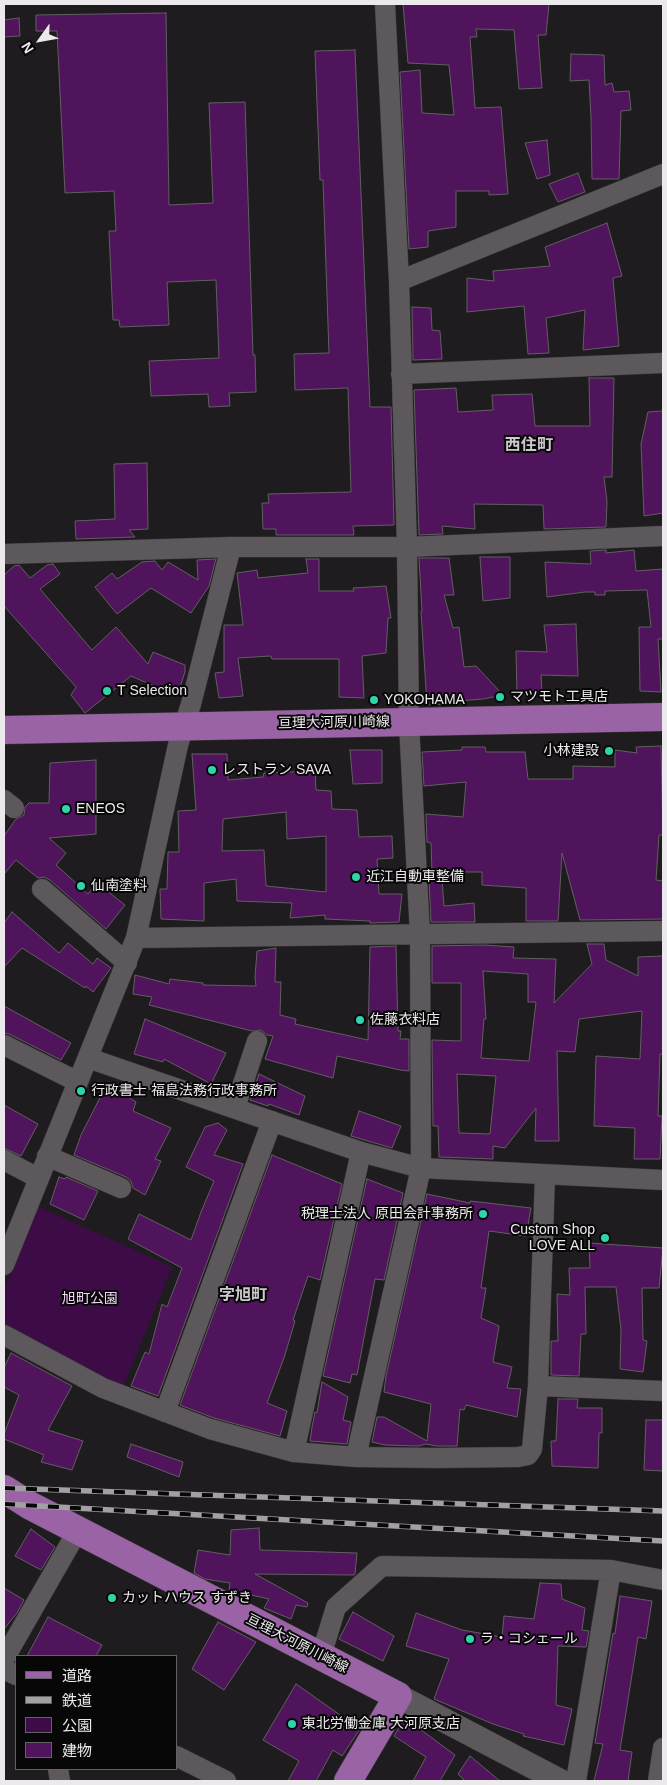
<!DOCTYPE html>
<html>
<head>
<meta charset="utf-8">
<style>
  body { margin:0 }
  #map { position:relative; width:667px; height:1785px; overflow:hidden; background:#1f1c1f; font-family:Helvetica,"Noto Sans JP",sans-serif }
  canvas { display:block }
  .frame { position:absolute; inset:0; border:5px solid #ebe9eb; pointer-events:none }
  .legend { position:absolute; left:15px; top:1655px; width:162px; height:115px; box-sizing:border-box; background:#080708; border:1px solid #636163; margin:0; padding:6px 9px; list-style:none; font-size:15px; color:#ebe9eb }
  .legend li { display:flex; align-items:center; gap:10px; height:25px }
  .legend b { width:25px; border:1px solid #636163 }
  .north { position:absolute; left:15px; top:15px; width:50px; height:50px; -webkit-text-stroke:4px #080708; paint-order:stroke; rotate:238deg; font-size:14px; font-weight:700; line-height:20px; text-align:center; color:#ebe9eb }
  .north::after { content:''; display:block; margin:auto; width:18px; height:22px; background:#ebe9eb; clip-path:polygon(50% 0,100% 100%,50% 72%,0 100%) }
</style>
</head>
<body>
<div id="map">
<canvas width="667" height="1785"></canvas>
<div class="frame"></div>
<ul class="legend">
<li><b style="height:6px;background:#9a63a5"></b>道路</li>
<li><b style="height:6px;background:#a3a0a3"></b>鉄道</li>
<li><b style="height:14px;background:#3d0c47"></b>公園</li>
<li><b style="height:14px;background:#50145c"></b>建物</li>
</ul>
<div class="north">N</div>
</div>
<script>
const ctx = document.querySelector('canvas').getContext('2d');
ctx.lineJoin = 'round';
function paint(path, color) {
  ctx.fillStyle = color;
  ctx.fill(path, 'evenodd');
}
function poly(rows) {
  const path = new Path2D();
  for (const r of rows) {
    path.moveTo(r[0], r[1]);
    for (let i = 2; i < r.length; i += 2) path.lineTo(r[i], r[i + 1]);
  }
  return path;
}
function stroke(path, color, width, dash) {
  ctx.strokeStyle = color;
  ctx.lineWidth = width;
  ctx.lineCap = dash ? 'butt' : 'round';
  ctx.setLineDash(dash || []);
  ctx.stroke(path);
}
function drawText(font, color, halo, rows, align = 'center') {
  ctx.font = font + ' Helvetica,"Noto Sans JP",sans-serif';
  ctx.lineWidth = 4;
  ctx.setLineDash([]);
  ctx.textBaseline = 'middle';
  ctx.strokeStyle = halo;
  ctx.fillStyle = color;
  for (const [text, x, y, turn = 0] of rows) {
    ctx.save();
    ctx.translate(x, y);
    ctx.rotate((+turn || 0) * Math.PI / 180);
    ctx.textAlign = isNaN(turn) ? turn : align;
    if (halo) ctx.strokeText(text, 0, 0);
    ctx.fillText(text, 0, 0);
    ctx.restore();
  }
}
const green = poly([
  [37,1206,172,1267,123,1387,4,1324,4,1290]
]);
const building = poly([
  [403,4,549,4,546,35,538,35,542,88,519,89,514,30,476,29,477,37,470,37,475,108,501,107,508,194,489,195,489,191,456,191,456,227,428,231,428,247,409,249,400,72,420,70,422,113,454,115,449,65,408,63,403,4],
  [166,13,169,205,213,203,209,103,245,102,253,355,255,355,256,392,229,393,230,406,209,407,208,394,151,396,149,361,219,358,216,280,167,282,169,325,120,327,119,320,113,320,109,231,116,231,114,191,65,193,57,31,36,31,36,15,166,13],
  [19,18,20,36,4,37,4,20,19,18],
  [355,50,370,407,391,407,394,525,353,526,354,535,276,535,276,529,263,529,262,503,269,503,268,494,351,492,348,388,295,390,294,354,329,353,323,180,320,180,315,51,355,50],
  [571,54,604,55,605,85,612,83,614,92,629,91,631,110,621,111,619,179,592,179,591,117,589,80,570,81,571,54],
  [547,140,550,175,537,179,525,143,547,140],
  [578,173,585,192,558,202,549,184,578,173],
  [607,223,622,276,613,278,619,346,583,350,585,310,546,318,549,353,528,354,524,306,467,312,467,278,494,281,493,271,550,266,545,247,607,223],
  [412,307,431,308,432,330,440,331,442,359,413,360,412,307],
  [589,378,614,378,612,477,604,477,607,501,606,527,544,529,543,505,474,504,475,529,442,526,443,534,419,535,414,390,456,388,458,412,493,410,492,395,532,394,535,426,590,426,589,378],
  [663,411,663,513,644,516,641,444,648,412,663,411],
  [147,463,148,529,129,530,135,537,76,539,75,521,115,519,114,464,147,463],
  [606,550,606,553,634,550,636,571,663,569,663,639,658,639,661,692,640,691,639,627,651,627,647,590,605,591,605,595,595,595,595,592,585,592,547,597,545,562,591,564,590,551,606,550],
  [480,557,510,557,510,598,483,601,480,557],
  [419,558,449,558,454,595,444,595,453,628,459,627,464,667,476,666,503,695,483,699,445,702,445,704,427,705,421,611,422,611,419,558],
  [216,559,209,586,191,613,151,588,117,614,95,587,112,573,117,579,142,562,155,561,162,570,168,562,198,580,197,560,216,559],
  [306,559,319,559,319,591,354,591,353,588,386,586,391,618,388,618,386,653,362,656,364,698,339,697,339,659,272,659,271,656,238,658,243,696,219,698,215,673,224,672,224,625,243,625,237,573,257,570,258,578,308,573,306,559],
  [53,564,60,574,40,589,92,650,116,627,148,664,153,652,185,665,185,672,177,696,131,676,85,713,71,695,76,687,4,606,4,575,14,566,19,565,30,578,47,565,53,564],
  [576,624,578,676,541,675,542,694,517,695,516,651,547,652,544,625,576,624],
  [661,746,663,835,659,835,656,880,663,881,663,919,580,920,562,853,558,921,526,921,526,888,482,885,482,872,432,872,431,843,427,842,426,814,463,817,466,782,424,786,422,752,462,750,462,747,485,747,486,752,525,752,528,779,573,779,573,766,615,767,615,750,637,753,636,747,661,746],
  [350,750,382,750,382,783,353,784,350,750],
  [192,754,227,754,228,780,263,777,264,773,315,771,316,790,331,791,332,809,357,810,359,837,392,836,393,858,377,859,379,894,402,894,399,922,370,923,370,921,325,919,325,915,290,918,292,903,237,901,236,879,204,883,204,921,161,919,160,889,167,889,168,852,179,852,178,811,196,810,192,754],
  [286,812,287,839,326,836,326,892,266,886,264,850,222,851,223,819,286,812],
  [96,760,96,834,49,838,66,853,56,865,88,894,97,883,125,905,106,929,50,880,44,877,38,878,16,860,4,874,4,836,16,819,24,815,25,807,29,803,49,803,50,763,96,760],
  [429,879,442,879,444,906,474,903,475,922,431,922,429,879],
  [12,912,59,953,68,943,93,964,97,958,111,968,93,992,86,986,85,988,22,948,4,967,4,923,12,912],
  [587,944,604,944,606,960,638,976,638,957,663,956,663,1054,660,1054,658,1116,662,1116,660,1159,634,1159,635,1128,594,1126,596,1056,640,1059,642,1011,579,1019,575,1052,557,1051,559,1141,535,1141,536,1108,505,1148,493,1146,493,1159,439,1157,438,1126,433,1126,432,1040,461,1041,461,983,432,983,432,946,484,945,514,947,513,958,556,959,554,1003,592,964,587,944],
  [483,971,528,974,528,1002,536,1002,529,1061,481,1058,484,1019,486,1019,483,971],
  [457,1074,496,1076,490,1134,459,1133,457,1074],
  [396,946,398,1031,401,1031,400,1039,409,1039,409,1071,400,1070,337,1056,333,1078,265,1059,273,1036,267,1035,261,1030,252,1031,149,1005,152,997,133,994,135,975,169,984,170,979,203,983,203,985,256,986,255,977,257,951,276,948,275,982,281,982,280,1015,296,1019,295,1024,368,1040,370,947,396,946],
  [4,1006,71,1043,61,1060,9,1034,4,1033,4,1006],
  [145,1019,226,1053,211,1084,164,1059,163,1062,134,1054,145,1019],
  [259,1074,305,1096,299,1115,269,1104,268,1106,250,1100,259,1074],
  [107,1084,136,1102,133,1111,171,1128,155,1159,161,1161,145,1195,133,1188,131,1181,126,1177,74,1155,81,1135,107,1084],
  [4,1105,38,1124,21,1156,4,1148,4,1105],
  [359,1111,401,1126,392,1148,351,1136,359,1111],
  [218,1123,227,1130,214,1155,243,1164,158,1396,131,1386,145,1352,149,1354,162,1304,167,1307,182,1268,128,1239,139,1214,191,1240,201,1212,214,1181,186,1167,205,1127,218,1123],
  [272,1155,342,1184,320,1280,308,1276,293,1320,295,1321,284,1358,267,1403,287,1411,280,1436,214,1418,180,1405,272,1155],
  [59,1177,65,1179,66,1177,98,1191,84,1220,50,1204,59,1177],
  [367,1179,403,1193,384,1280,375,1279,357,1375,352,1374,350,1383,323,1376,367,1179],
  [427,1194,470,1203,470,1201,531,1208,526,1236,489,1231,481,1288,486,1288,481,1318,499,1326,493,1362,512,1367,507,1388,521,1389,517,1417,466,1405,464,1410,460,1409,457,1446,436,1446,426,1444,418,1446,385,1445,372,1442,377,1417,384,1417,427,1441,431,1404,384,1392,386,1376,427,1194],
  [589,1243,663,1248,659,1288,642,1288,643,1340,647,1341,643,1372,620,1369,621,1330,616,1287,585,1287,586,1334,581,1334,579,1376,551,1375,551,1341,558,1341,557,1294,570,1295,569,1268,590,1268,589,1243],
  [11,1353,72,1386,48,1430,83,1441,72,1470,41,1462,44,1455,4,1439,4,1434,19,1395,4,1387,4,1368,11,1353],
  [322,1382,348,1397,343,1420,351,1422,347,1444,310,1441,312,1427,315,1412,317,1413,322,1382],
  [558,1399,578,1399,577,1408,602,1408,602,1433,599,1433,598,1468,552,1466,551,1441,556,1441,558,1399],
  [646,1420,663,1420,663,1471,644,1470,646,1420],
  [131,1444,183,1462,179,1477,127,1457,131,1444],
  [259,1528,260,1550,357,1553,355,1574,354,1575,255,1574,308,1603,307,1607,296,1605,291,1619,264,1608,269,1599,229,1590,230,1583,205,1579,194,1573,198,1550,230,1555,231,1530,259,1528],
  [31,1529,55,1547,41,1570,15,1556,31,1529],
  [540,1583,561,1584,562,1599,585,1608,582,1630,589,1631,586,1647,558,1646,556,1705,572,1709,564,1745,523,1736,524,1734,493,1724,434,1699,449,1659,406,1646,416,1613,462,1630,502,1637,504,1616,534,1619,540,1583],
  [4,1588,24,1600,17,1613,4,1629,4,1588],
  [620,1596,652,1601,646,1639,638,1637,620,1750,632,1752,628,1781,594,1781,603,1744,595,1743,613,1633,615,1634,620,1596],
  [353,1612,394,1636,383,1661,339,1639,353,1612],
  [48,1617,102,1645,96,1656,27,1656,48,1617],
  [218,1622,256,1642,224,1690,192,1669,218,1622],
  [296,1684,360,1729,342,1756,333,1750,316,1781,288,1781,299,1761,263,1740,296,1684],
  [405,1718,455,1755,440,1781,413,1781,426,1757,394,1736,405,1718],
  [470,1756,500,1781,465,1781,458,1774,470,1756]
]);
const minor = poly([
  [399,281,663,174],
  [401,374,663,363],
  [4,554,231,547],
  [4,800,14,808],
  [42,889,127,963],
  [136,938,663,931],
  [4,1045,78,1082],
  [88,1058,361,1152,421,1168,663,1180],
  [235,1108,257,1041],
  [47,1156,121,1188],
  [4,1160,38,1178],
  [4,1265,136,938,178,745,191,704,231,547,407,547,663,536],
  [4,1335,103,1388,210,1429,294,1452,356,1457,437,1458,518,1457,528,1455,532,1449,538,1386,545,1175],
  [538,1386,663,1391],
  [165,1412,272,1121],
  [294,1452,361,1152],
  [356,1457,421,1168,420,935,409,723,407,547,399,281,385,4],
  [321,1656,336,1607,382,1566,611,1570,663,1580],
  [4,1659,78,1530],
  [4,1669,16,1675],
  [176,1756,226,1781],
  [58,1769,60,1781],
  [576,1781,611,1570],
  [658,1781,663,1748]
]);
const tertiary = poly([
  [398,1696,560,1781]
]);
const primary = poly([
  [4,730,663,717],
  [4,1489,29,1505,398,1696,348,1781]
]);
const rail = poly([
  [4,1488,663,1511],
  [4,1504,663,1541]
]);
const markers = [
  [107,691,5,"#2fd4aa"],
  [500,697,5,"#2fd4aa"],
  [374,700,5,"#2fd4aa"],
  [609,751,5,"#2fd4aa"],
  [212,770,5,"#2fd4aa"],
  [66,809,5,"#2fd4aa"],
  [356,877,5,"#2fd4aa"],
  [81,886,5,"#2fd4aa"],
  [360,1020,5,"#2fd4aa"],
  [81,1091,5,"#2fd4aa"],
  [483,1214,5,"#2fd4aa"],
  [605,1238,5,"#2fd4aa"],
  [112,1598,5,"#2fd4aa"],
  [470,1639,5,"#2fd4aa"],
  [292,1724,5,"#2fd4aa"]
];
const poiNames = [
  ["T Selection",117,691],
  ["マツモト工具店",510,697],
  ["YOKOHAMA",384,700],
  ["小林建設",599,751,"right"],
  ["レストラン SAVA",222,770],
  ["ENEOS",76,809],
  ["近江自動車整備",366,877],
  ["仙南塗料",91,886],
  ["佐藤衣料店",370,1020],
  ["行政書士 福島法務行政事務所",91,1091],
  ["税理士法人 原田会計事務所",473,1214,"right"],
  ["Custom Shop",595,1230,"right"],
  ["LOVE ALL",595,1246,"right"],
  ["カットハウス すずき",122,1598],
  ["ラ・コシェール",480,1639],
  ["東北労働金庫 大河原支店",302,1724]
];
const streetNames = [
  ["亘理大河原川崎線",334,723,-1],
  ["亘理大河原川崎線",297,1644,27]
];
const parkNames = [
  ["旭町公園",90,1299]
];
const quarterNames = [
  ["西住町",529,446],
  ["字旭町",243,1296]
];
paint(green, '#3d0c47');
paint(building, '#50145c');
stroke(building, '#625e62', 1);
stroke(minor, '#3b383b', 21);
stroke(tertiary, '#3b383b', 25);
stroke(primary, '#3b383b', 29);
stroke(minor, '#5c585c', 20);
stroke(tertiary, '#5c585c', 24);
stroke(primary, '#9a63a5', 28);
stroke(rail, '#a3a0a3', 5.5);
stroke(rail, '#080708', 4, [11]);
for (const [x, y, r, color] of markers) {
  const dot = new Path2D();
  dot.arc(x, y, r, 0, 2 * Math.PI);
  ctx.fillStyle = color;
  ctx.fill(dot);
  stroke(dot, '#080708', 2);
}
drawText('14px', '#ebe9eb', '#080708', poiNames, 'left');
drawText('14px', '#ebe9eb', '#080708', streetNames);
drawText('14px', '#f4d3fb', '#080708', parkNames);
drawText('bold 16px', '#ccc8cd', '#080708', quarterNames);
</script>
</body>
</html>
